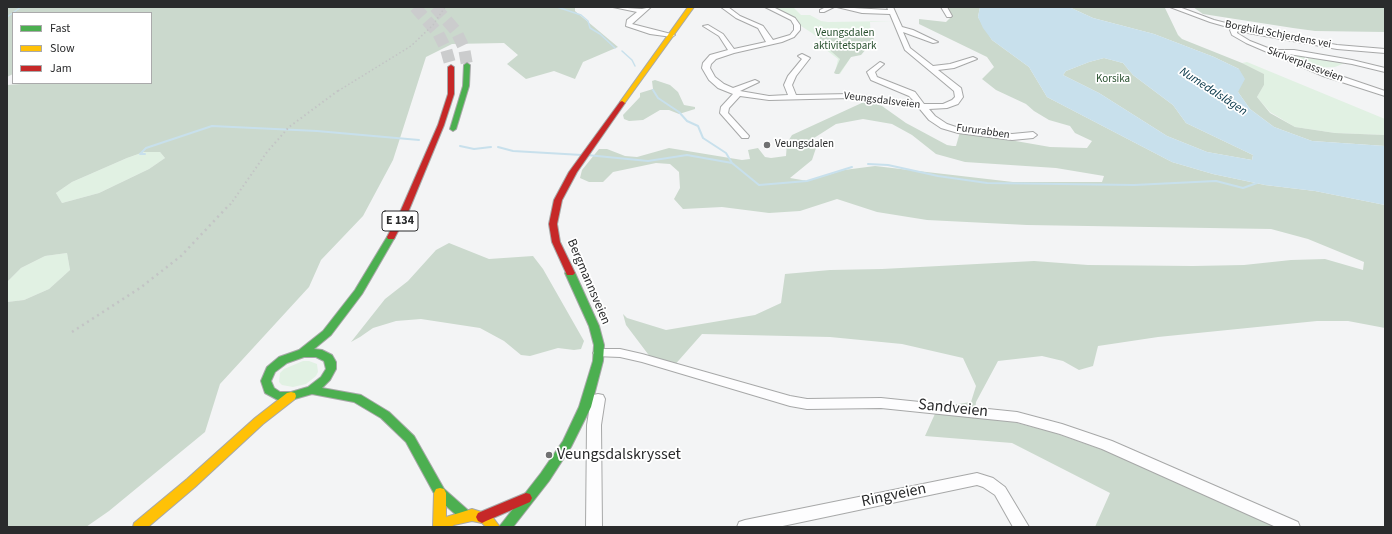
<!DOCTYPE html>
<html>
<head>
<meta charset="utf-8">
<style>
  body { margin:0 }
  #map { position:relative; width:1392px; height:534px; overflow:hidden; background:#f3f4f5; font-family:"Source Sans 3",sans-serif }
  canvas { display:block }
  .frame { position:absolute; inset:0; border:8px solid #2a2b2c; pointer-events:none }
  .legend { position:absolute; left:12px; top:12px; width:140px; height:72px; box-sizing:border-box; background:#fff; border:1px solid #aaaaab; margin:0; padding:5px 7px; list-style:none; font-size:12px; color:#2a2b2c }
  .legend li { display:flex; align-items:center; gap:8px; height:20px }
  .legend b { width:20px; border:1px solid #aaaaab }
</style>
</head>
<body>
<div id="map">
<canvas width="1392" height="534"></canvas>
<div class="frame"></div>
<ul class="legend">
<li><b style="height:5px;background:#4caf50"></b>Fast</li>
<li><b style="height:5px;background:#ffc107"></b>Slow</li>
<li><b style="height:5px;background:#c62828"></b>Jam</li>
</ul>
</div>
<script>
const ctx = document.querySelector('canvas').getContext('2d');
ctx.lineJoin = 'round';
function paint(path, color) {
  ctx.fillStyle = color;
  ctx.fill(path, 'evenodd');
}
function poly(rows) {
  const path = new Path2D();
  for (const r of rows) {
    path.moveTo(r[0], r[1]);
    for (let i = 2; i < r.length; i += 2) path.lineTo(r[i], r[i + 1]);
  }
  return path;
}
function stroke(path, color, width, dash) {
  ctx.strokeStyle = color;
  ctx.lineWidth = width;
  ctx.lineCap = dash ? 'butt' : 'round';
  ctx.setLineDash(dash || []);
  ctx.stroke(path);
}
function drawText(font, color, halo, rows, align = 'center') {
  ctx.font = font + ' "Source Sans 3",sans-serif';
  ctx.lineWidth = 3.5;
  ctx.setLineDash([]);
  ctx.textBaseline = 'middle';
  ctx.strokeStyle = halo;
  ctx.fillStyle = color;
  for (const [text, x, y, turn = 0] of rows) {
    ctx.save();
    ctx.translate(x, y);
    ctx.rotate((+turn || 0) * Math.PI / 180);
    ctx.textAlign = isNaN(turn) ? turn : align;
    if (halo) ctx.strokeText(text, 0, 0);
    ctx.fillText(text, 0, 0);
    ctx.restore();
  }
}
const green = poly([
  [772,7,793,7,801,15,810,15,821,21,828,22,892,21,870,22,871,40,851,57,840,74,835,73,838,59,821,46,820,40,812,33,801,26,794,17],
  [1284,52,1347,62,1335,67,1312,68,1280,53],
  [1247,62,1385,119,1385,135,1335,133,1295,127,1270,112,1257,97,1264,85,1264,74,1242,63],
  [144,152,160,152,165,158,149,169,99,193,62,203,56,193,72,182,127,158],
  [67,253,70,270,49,289,24,300,7,302,7,282,21,268,45,256],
  [303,361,309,361,317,364,318,372,316,376,306,384,293,387,282,385,279,382,280,373,284,369]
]);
const forest = poly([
  [7,7,575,7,575,11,618,47,583,62,575,79,554,71,526,79,507,64,518,55,504,43,452,44,426,57,393,160,363,216,321,260,309,287,220,384,205,432,109,511,86,527,7,527,7,302,24,300,49,289,70,270,67,253,45,256,21,268,7,282,7,85,35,83,151,83,151,13,13,13,13,74,7,77],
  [144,152,160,152,165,158,149,169,99,193,62,203,56,193,72,182,127,158],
  [949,7,980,7,978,17,992,40,1029,67,1047,97,1172,162,1213,174,1265,185,1315,191,1385,205,1385,328,1348,321,1317,321,1158,337,1098,346,1093,366,1079,370,1063,361,1042,356,998,361,976,402,975,412,1052,432,1123,457,1280,527,1095,527,1110,493,1012,443,925,436,938,407,971,402,976,386,963,358,902,344,830,337,702,334,672,368,657,366,626,325,623,314,627,318,666,330,755,315,781,303,785,274,830,270,882,269,1034,261,1088,265,1193,266,1244,265,1291,260,1325,259,1363,270,1364,262,1308,239,1271,229,1027,225,927,220,877,212,837,199,800,211,769,213,722,207,683,209,674,199,680,188,679,172,670,164,656,163,613,172,603,182,589,182,580,178,582,170,599,149,607,149,625,156,637,157,669,148,742,160,750,159,748,150,758,148,765,157,771,158,786,156,787,143,792,135,866,101,882,106,906,123,947,145,953,146,956,146,960,132,964,132,1050,147,1087,148,1092,141,1075,133,1070,126,1049,120,1034,111,1026,104,996,90,982,79,994,67,987,57,919,24,919,19,946,22,950,18],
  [863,119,892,124,912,135,936,154,965,162,1056,168,1104,176,1102,182,1013,182,875,166,844,170,808,181,790,178,812,160,816,148,814,138,836,124],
  [1069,7,1165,8,1178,35,1182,39,1242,63,1264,74,1264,85,1257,97,1270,113,1295,127,1335,133,1385,135,1385,146,1312,141,1274,127,1250,109,1238,92,1239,69,1214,57,1154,34,1093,18],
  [1193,7,1385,7,1385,32,1315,31,1293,28,1203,14],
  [825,32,873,35,874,40,861,55,851,57,839,74,836,74,834,73,840,59,824,45,819,37,818,33],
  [1104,58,1123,63,1133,75,1173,105,1186,123,1253,155,1252,160,1207,152,1167,136,1099,93,1063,75,1066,71,1089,62],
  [655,80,670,85,678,92,684,105,695,107,695,109,679,114,669,110,660,110,643,120,629,121,624,119,623,115,640,97,640,93,653,89,652,81],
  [449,243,489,259,533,256,543,269,584,341,581,349,574,350,558,348,530,356,521,355,504,341,480,328,421,319,396,321,373,328,360,337,351,342,385,299,408,281,436,250]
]);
const water = poly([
  [980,7,1069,7,1093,18,1154,34,1214,57,1239,69,1245,79,1238,92,1250,109,1274,127,1312,141,1385,146,1385,205,1315,191,1265,185,1213,174,1172,162,1047,97,1029,67,992,40,983,28,978,17],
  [1104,58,1123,63,1133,75,1173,105,1186,123,1253,155,1252,160,1207,152,1167,136,1099,93,1063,75,1066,71,1089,62]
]);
const streamFar1 = poly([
  [557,7,581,15,588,21,590,28,600,34,615,48],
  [7,17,21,7],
  [622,51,632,60,635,66]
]);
const stream = poly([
  [653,90,658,98,679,112,687,121,698,126,703,138,726,153,732,163,759,185,807,181,852,167],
  [460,146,474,149,491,147],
  [498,147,513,151,582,155],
  [145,154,140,154,146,148,212,126,317,131,419,140],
  [587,155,648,161,687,155,732,163],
  [868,164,888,165,938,176,987,183,1134,185,1216,181,1243,188,1257,183]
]);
const highwayTunnel = poly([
  [415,7,438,33,446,49,451,67],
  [435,7,456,31,464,48,467,65]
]);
const street = poly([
  [613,7,642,9,651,7,632,24,675,35,672,37,650,34,626,26,627,20,637,12,613,7],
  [721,7,728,7,740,16,763,26,773,40,790,35,794,30,794,25,791,20,765,7,773,7,795,18,800,25,800,30,794,37,782,42,734,53,716,59,711,64,710,68,715,77,724,84,733,88,755,80,759,82,740,91,769,96,788,95,784,85,788,76,802,59,798,56,802,54,810,58,796,76,792,85,796,95,851,94,915,102,909,96,871,80,867,72,880,62,884,64,875,72,877,77,915,92,924,104,943,104,952,100,955,97,954,91,905,50,890,14,862,13,837,7,888,10,887,7,893,7,902,27,913,30,938,42,933,43,903,32,910,48,933,66,950,64,973,57,977,59,954,68,938,70,961,88,963,97,958,104,947,108,929,109,935,116,947,124,959,128,1012,134,1033,132,1037,135,1033,138,1012,140,958,133,941,128,929,120,919,108,851,98,769,100,740,96,729,108,728,113,749,136,748,138,742,138,720,113,721,107,733,94,718,88,709,80,702,68,703,63,710,55,728,50,719,36,703,26,708,25,723,34,734,49,766,42,758,28,736,18,721,7],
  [826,7,834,7,824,12,820,12,820,10,826,7],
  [941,7,947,7,952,16,951,17,947,17,941,7],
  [1170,7,1179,7,1214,20,1258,31,1337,45,1385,49,1385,53,1337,49,1237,31,1237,33,1250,41,1273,50,1294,50,1352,60,1385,68,1385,72,1352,64,1282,53,1329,72,1385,91,1385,96,1323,76,1246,43,1232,35,1230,30,1231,28,1210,22,1170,7],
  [599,349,620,349,642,354,790,396,807,399,881,398,1017,412,1062,424,1112,441,1298,522,1300,527,1276,527,1102,449,1060,434,1017,422,881,408,807,409,790,406,642,362,620,357,595,356,593,353,595,350,599,349],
  [598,394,603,395,605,399,601,425,602,527,586,527,587,425,591,399,593,395,598,394],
  [977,473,993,478,1005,487,1029,527,1013,527,995,495,983,487,977,485,778,527,737,527,739,522,745,520,977,473]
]);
const fast = poly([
  [467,63,470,65,469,86,456,129,453,131,450,129,463,86,464,65,467,63],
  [391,234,395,237,362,294,331,335,314,349,322,350,332,355,336,362,336,369,330,380,322,388,361,395,389,412,414,436,444,489,470,512,472,516,470,520,466,522,462,520,436,497,406,442,381,418,354,402,312,394,291,400,278,400,265,393,261,381,267,367,279,357,299,350,323,331,355,290,387,237,391,234],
  [304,357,316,357,324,361,326,369,321,377,308,387,291,392,280,392,274,388,271,381,275,372,287,363,304,357],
  [570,270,575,273,599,326,604,345,603,361,591,407,571,447,549,481,513,527,499,527,541,473,563,441,579,407,593,361,594,345,589,326,565,273,570,270]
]);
const slow = poly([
  [688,7,694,7,624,104,620,104,620,102,688,7],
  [291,392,295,393,296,396,295,399,263,424,195,487,148,527,133,527,134,523,187,479,255,418,287,393,291,392],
  [440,488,444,489,446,493,446,517,472,509,491,515,500,527,486,527,482,523,472,521,454,525,451,527,433,527,434,493,436,489,440,488]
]);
const jam = poly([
  [451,65,454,67,454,94,444,125,409,210,394,239,388,239,387,237,401,210,438,125,448,94,448,67,451,65],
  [622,101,625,103,577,172,562,200,557,224,560,242,575,273,573,275,567,275,552,242,549,224,554,200,569,172,620,102,622,101],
  [526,493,530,494,532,498,530,502,486,521,482,523,478,521,476,517,478,513,526,493]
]);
const railFar2 = poly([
  [338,91,411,46,433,25,445,7]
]);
const railFar1 = poly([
  [230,205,267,152,289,127,339,90]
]);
const rail = poly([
  [72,332,140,288,181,256,230,204]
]);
const markers = [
  [767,145,4,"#707172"],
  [549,455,4,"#707172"]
];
const farParknames = [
  ["Veungsdalen",845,34],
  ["aktivitetspark",845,47],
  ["Korsika",1113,80]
];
const farStreetnames = [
  ["Borghild Schjerdens vei",1278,35,11],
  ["Skriverplassveien",1305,65,21],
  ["Veungsdalsveien",882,101,7],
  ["Fururabben",983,132,8]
];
const farPoinames = [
  ["Veungsdalen",775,145]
];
const farWaternames = [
  ["Numedalslågen",1213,92,33]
];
const shields = [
  [400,221,36]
];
const shieldNames = [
  ["E 134",400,221]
];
const streetNames = [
  ["Bergmannsveien",588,282,67]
];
const nearStreetnames = [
  ["Sandveien",953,409,6],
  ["Ringveien",894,496,-12]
];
const nearPoinames = [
  ["Veungsdalskrysset",557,455]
];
paint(green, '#e1f1e3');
paint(forest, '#cbd9cd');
paint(water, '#c8e0ec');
stroke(streamFar1, '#c8e0ec', 1.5);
stroke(stream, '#c8e0ec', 2);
stroke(highwayTunnel, '#cbcccd', 12, [12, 6]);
stroke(street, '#a7a8a8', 2);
stroke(fast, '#a7a8a8', 2);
stroke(slow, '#a7a8a8', 2);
stroke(jam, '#a7a8a8', 2);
paint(street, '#fdfdfe');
paint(fast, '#4caf50');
paint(slow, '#ffc107');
paint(jam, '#c62828');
stroke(railFar2, '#c3c4c5', 1.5, [1.5, 2.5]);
stroke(railFar1, '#c3c4c5', 2, [1.5, 3]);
stroke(rail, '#c3c4c5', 2.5, [2, 4]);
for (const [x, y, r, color] of markers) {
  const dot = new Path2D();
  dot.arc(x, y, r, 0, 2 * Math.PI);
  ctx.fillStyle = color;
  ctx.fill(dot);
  stroke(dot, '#fff', 1.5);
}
drawText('11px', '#274f2d', '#fff', farParknames);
drawText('11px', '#2a2b2c', '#fff', farStreetnames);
drawText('11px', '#2a2b2c', '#fff', farPoinames, 'left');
drawText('italic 12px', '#013144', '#fff', farWaternames);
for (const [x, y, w] of shields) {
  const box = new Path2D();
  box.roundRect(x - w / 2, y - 10, w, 20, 3);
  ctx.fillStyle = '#fff';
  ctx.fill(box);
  stroke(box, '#2a2b2c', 1);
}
drawText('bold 12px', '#2a2b2c', null, shieldNames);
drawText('13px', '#2a2b2c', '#fff', streetNames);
drawText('16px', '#2a2b2c', '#fff', nearStreetnames);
drawText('16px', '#2a2b2c', '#fff', nearPoinames, 'left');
</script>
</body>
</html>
